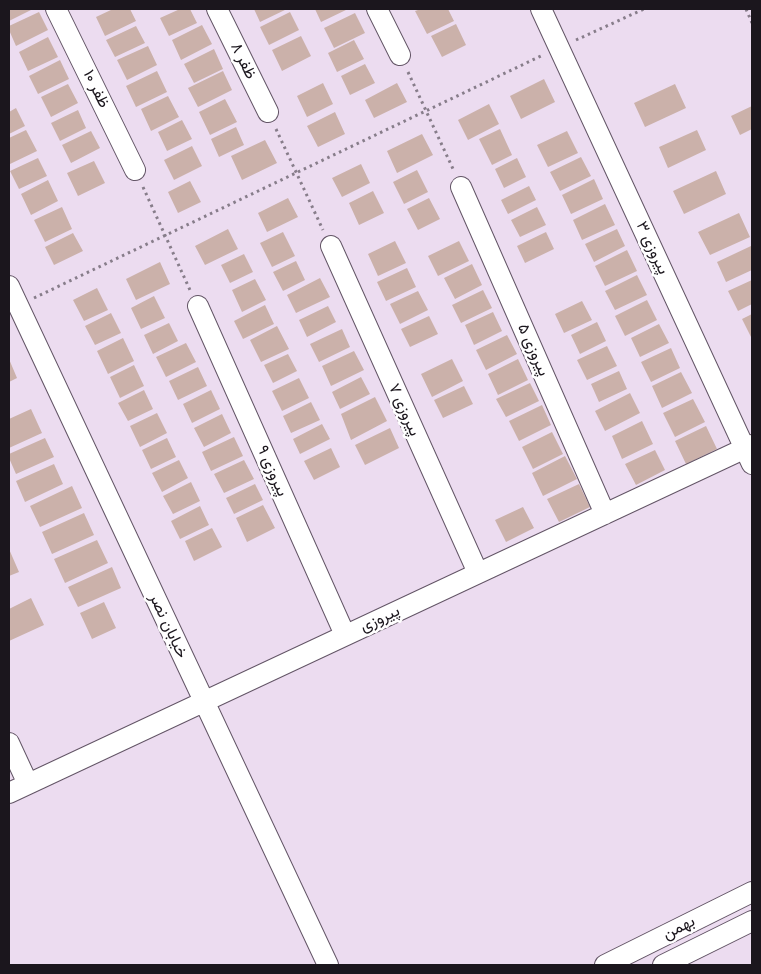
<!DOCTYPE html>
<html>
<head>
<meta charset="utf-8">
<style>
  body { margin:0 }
  #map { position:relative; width:761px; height:974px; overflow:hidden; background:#ecdcf0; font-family:"Space Grotesk",sans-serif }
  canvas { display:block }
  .frame { position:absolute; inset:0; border:10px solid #1b161d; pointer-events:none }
</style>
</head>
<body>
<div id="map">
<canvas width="761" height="974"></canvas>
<div class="frame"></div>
</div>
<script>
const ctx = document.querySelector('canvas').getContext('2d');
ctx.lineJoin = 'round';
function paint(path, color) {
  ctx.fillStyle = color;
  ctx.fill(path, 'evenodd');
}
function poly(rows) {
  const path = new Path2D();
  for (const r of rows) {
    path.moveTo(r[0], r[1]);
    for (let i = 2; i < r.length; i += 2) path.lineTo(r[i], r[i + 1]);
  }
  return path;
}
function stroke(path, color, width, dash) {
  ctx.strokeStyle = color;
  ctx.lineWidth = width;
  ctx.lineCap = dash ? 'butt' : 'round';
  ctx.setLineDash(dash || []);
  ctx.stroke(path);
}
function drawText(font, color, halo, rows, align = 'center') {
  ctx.font = font + ' "Space Grotesk",Vazirmatn,sans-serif';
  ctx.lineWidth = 5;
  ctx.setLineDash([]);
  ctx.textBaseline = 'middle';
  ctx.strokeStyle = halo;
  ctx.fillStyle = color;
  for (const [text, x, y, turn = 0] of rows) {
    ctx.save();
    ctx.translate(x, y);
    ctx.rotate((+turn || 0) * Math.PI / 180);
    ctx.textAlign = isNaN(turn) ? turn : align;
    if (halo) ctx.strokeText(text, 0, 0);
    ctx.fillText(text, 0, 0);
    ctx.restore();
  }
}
const building = poly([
  [9,9,33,9,9,21],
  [113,9,130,9,136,21,105,36,96,17],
  [180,9,190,9,197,23,169,36,160,18],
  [254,9,287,9,260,22],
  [315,9,348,9,321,22],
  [421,9,448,9,454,21,427,34,415,11],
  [39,12,48,30,16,46,9,30,9,26],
  [290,12,299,30,269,45,260,27],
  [355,13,365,33,334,48,324,28],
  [456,24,466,45,442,57,431,36],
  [202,25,212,44,181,60,172,40],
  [136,26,145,43,115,57,106,40],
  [301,36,311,56,282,71,272,50],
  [48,37,58,57,28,71,19,52],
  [354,40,364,59,337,72,328,53],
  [148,46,157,65,127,80,117,60],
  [214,49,223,69,194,83,184,64],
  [60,60,69,79,38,94,29,76],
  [365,64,375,83,350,95,341,76],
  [157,71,167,92,136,107,126,86],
  [223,71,232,90,198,107,188,88],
  [544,79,555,102,521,119,510,96],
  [323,83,333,104,307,117,297,96],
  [397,83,407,102,374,118,365,100],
  [68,84,78,103,51,117,41,97],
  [675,84,686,108,645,127,634,103],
  [168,96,179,117,151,131,141,109],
  [225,99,237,122,210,135,199,112],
  [489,104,499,124,468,140,458,120],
  [752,106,752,129,740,135,731,116],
  [16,108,25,126,9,134,9,112],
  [78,110,86,128,60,141,51,123],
  [335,112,345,134,318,147,307,126],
  [182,120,192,139,167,151,158,132],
  [236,127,244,145,219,157,211,139],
  [500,129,512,155,492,165,479,139],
  [26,130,37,151,10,164,9,161,9,138],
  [697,130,706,150,668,168,659,147],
  [91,131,100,148,71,163,62,145],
  [567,131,578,153,548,167,537,145],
  [422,134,433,155,397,173,387,151],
  [265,140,277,163,242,180,231,156],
  [192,146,202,166,174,180,164,160],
  [581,157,591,176,560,191,550,172],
  [38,158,47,176,19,189,10,171],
  [517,158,526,177,504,188,495,169],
  [94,161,105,183,78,196,67,173],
  [361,164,370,183,342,197,332,178],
  [417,170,428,192,404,204,393,182],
  [716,171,726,194,684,214,673,191],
  [594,179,603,199,571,214,562,195],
  [48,180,58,201,31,215,21,194],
  [190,181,201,202,178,213,168,192],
  [529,186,536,200,508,214,501,200],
  [373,191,384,213,359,225,349,203],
  [288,198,298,217,267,232,258,213],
  [429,198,440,219,418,230,407,209],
  [605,204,615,225,582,240,573,220],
  [62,207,72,229,45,242,34,220],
  [537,207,546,225,520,237,511,220],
  [739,213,750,237,710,255,698,232],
  [228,229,238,249,205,265,195,246],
  [617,229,625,246,594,262,585,244],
  [283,232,295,256,272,267,260,243],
  [546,232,554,249,525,263,517,246],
  [73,233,83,251,54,265,45,247],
  [395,241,406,263,378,276,368,254],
  [459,241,469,261,438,276,428,256],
  [751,246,752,250,752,270,726,282,717,262],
  [627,250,637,271,605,286,595,266],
  [244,254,253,272,230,283,221,265],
  [296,261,305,280,283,291,273,272],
  [160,262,170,284,136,300,126,279],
  [472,264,482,285,455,299,444,278],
  [407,268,416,287,386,301,377,282],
  [637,275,647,295,615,310,605,291],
  [320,278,330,297,296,313,287,295],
  [255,279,266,300,242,312,232,290],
  [752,280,752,304,738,311,728,291],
  [97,288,108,310,84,321,73,300],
  [483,290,492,308,461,323,452,305],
  [418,291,428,310,400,324,390,304],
  [154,296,165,318,141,329,131,308],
  [647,300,657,320,625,336,615,316],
  [582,301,592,320,564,333,555,314],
  [265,305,274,324,243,339,234,321],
  [328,306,336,322,307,337,299,320],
  [493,312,502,331,474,345,465,325],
  [111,313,121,333,95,345,85,326],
  [752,314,752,339,742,319],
  [429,316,438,334,410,347,401,329],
  [597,322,606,341,580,354,571,335],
  [169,323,178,341,153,354,144,335],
  [659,324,669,343,640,357,631,338],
  [277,326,289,349,261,362,250,340],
  [342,329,350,347,319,362,310,344],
  [507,335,517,354,486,370,476,350],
  [123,338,134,361,108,374,97,351],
  [186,343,196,362,166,377,156,357],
  [607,346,617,366,587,380,577,360],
  [671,348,680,368,651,382,641,362],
  [354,351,364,370,331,386,322,366],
  [288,354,297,371,273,383,264,365],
  [9,359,17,378,9,382],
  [452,359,463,381,432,397,421,374],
  [518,359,528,380,498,395,488,374],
  [134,365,144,386,120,398,110,377],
  [198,367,207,386,178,400,169,381],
  [619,371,627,389,599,402,591,384],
  [681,372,692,393,662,408,652,386],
  [361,377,370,394,340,409,332,392],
  [299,378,309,398,282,411,272,391],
  [530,383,539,401,506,417,496,399],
  [464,386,473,404,443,418,434,400],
  [144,390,153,409,128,421,118,403],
  [211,390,220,409,192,423,183,404],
  [630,393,640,413,605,431,595,411],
  [375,397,387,421,351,440,341,414],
  [693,399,705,422,675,437,663,413],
  [311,402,320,420,291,433,283,416],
  [542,405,551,425,519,441,509,421],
  [31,409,42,433,9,448,9,419],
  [157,413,167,433,140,447,130,426],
  [222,414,231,433,204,447,194,428],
  [642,421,653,444,622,459,612,436],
  [322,424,330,439,300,454,293,439],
  [706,426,717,449,686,464,675,441],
  [390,428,399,448,365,465,355,445],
  [552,432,563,454,533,469,522,447],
  [234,437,243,456,211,471,202,452],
  [45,438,54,457,16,474,9,458,9,454],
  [167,438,176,457,151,469,142,450],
  [331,448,340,467,314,480,304,461],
  [655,450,665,470,636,485,625,464],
  [565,456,577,479,543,496,532,473],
  [179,460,188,478,162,492,152,473],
  [244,460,254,479,224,493,214,474],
  [54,464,63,484,25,502,16,481],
  [191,482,200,501,173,514,163,496],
  [255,484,263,500,234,514,226,498],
  [579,484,590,507,559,522,547,499],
  [72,486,82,508,40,527,30,506],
  [263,505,275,528,247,542,236,518],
  [200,506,209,525,180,539,171,521],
  [523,507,534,528,506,542,495,520],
  [84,513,94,535,52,554,42,532],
  [212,528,222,547,194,561,185,541],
  [97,540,108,563,65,583,54,559],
  [9,549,19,572,9,576],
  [112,567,121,588,78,607,68,587],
  [31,598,44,625,9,641,9,609],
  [104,602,116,628,92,639,80,613]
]);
const path = poly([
  [746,9,752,23],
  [576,40,644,9],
  [408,72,454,171],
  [276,129,323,230],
  [143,187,190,290],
  [34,298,543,55]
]);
const street = poly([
  [56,9,135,170],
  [217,9,268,112],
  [377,9,400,55],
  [541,9,752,464],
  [461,187,605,514],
  [331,246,478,573],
  [9,286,328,965],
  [198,306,345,635],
  [9,743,28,784],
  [9,793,752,445],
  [605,965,752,892],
  [663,965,752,921]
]);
const streetNames = [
  ["ظفر ۸",243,61,64],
  ["ظفر ۱۰",96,89,64],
  ["پیروزی ۳",652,248,65],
  ["پیروزی ۵",533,350,66],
  ["پیروزی ۷",404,410,66],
  ["پیروزی ۹",272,471,66],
  ["پیروزی",380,619,-25],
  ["خیابان نصر",168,626,65],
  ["بهمن",679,928,-27]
];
paint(building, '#cbb1aa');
stroke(street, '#635566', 22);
stroke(path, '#877d8a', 3, [2.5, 4]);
stroke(street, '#fff', 20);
drawText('16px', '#1b161d', '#fff', streetNames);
</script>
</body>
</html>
